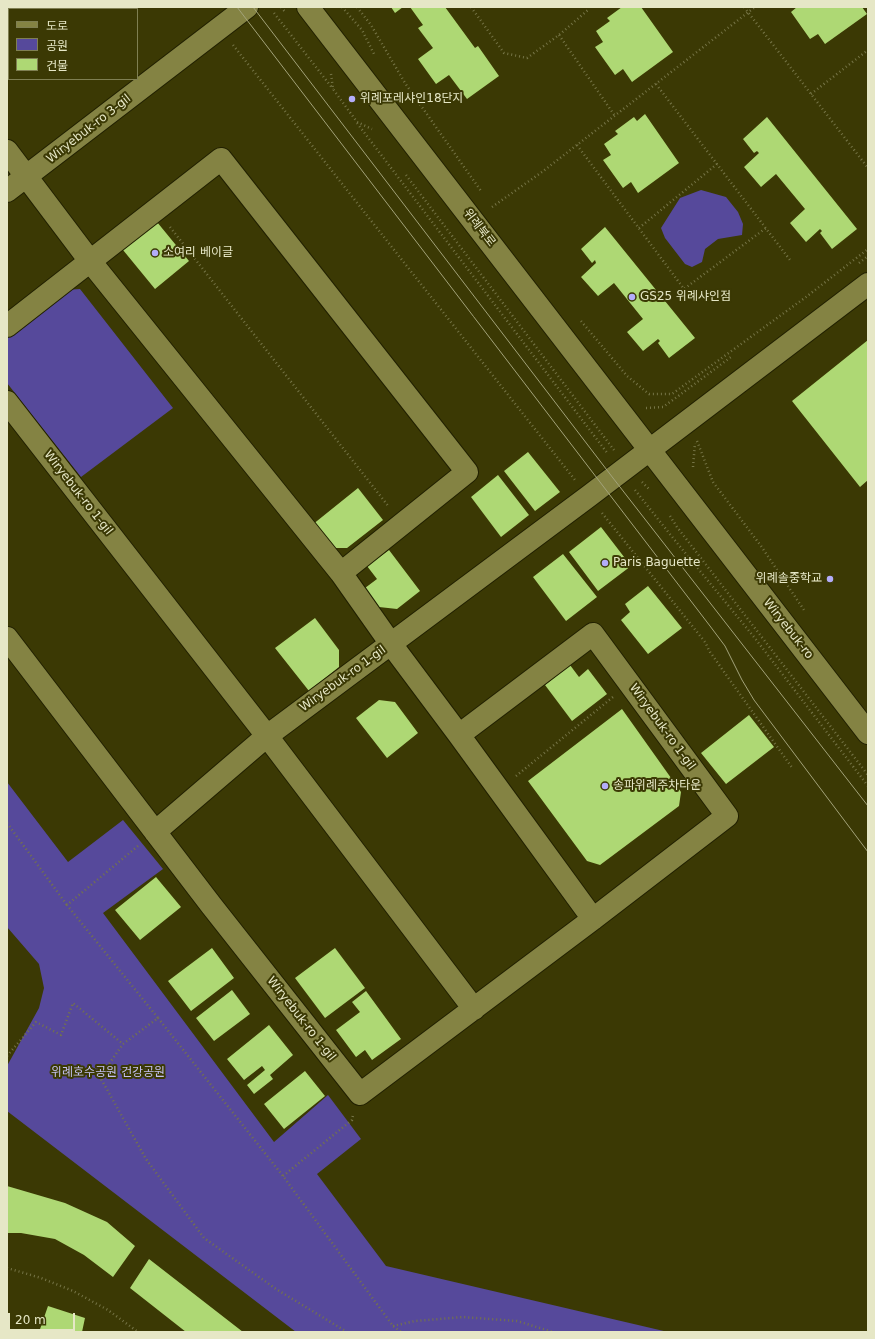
<!DOCTYPE html>
<html>
<head>
<meta charset="utf-8">
<style>
  body { margin:0 }
  #map { position:relative; width:875px; height:1339px; overflow:hidden; background:#3b3904; font-family:"DejaVu Sans","Noto Sans KR",sans-serif }
  canvas { display:block }
  .frame { position:absolute; inset:0; border:8px solid #e6e7c6; pointer-events:none }
  .legend { position:absolute; left:8px; top:8px; width:130px; height:72px; box-sizing:border-box; background:#3b3904; border:1px solid #7f7f52; margin:0; padding:5px 7px; list-style:none; font-size:12px; color:#e6e7c6 }
  .legend li { display:flex; align-items:center; gap:8px; height:20px }
  .legend b { width:20px; border:1px solid #7f7f52 }
  .scale { position:absolute; left:8px; top:1313px; width:67px; height:18px; box-sizing:border-box; border:2px solid #e6e7c6; border-top:0; padding-left:5px; font-size:12px; line-height:14px; white-space:nowrap; color:#e6e7c6; -webkit-text-stroke:3px #3b3904; paint-order:stroke }
</style>
</head>
<body>
<div id="map">
<canvas width="875" height="1339"></canvas>
<div class="frame"></div>
<ul class="legend">
<li><b style="height:5px;background:#848343"></b>도로</li>
<li><b style="height:11px;background:#56499b"></b>공원</li>
<li><b style="height:11px;background:#aed874"></b>건물</li>
</ul>
<div class="scale">20 m</div>
</div>
<script>
const ctx = document.querySelector('canvas').getContext('2d');
ctx.lineJoin = 'round';
function paint(path, color) {
  ctx.fillStyle = color;
  ctx.fill(path, 'evenodd');
}
function poly(rows) {
  const path = new Path2D();
  for (const r of rows) {
    path.moveTo(r[0], r[1]);
    for (let i = 2; i < r.length; i += 2) path.lineTo(r[i], r[i + 1]);
  }
  return path;
}
function stroke(path, color, width, dash) {
  ctx.strokeStyle = color;
  ctx.lineWidth = width;
  ctx.lineCap = dash ? 'butt' : 'round';
  ctx.setLineDash(dash || []);
  ctx.stroke(path);
}
function drawText(font, color, halo, rows, align = 'center') {
  ctx.font = font + ' "DejaVu Sans","Noto Sans KR",sans-serif';
  ctx.lineWidth = 4;
  ctx.setLineDash([]);
  ctx.textBaseline = 'middle';
  ctx.strokeStyle = halo;
  ctx.fillStyle = color;
  for (const [text, x, y, turn = 0] of rows) {
    ctx.save();
    ctx.translate(x, y);
    ctx.rotate((+turn || 0) * Math.PI / 180);
    ctx.textAlign = isNaN(turn) ? turn : align;
    if (halo) ctx.strokeText(text, 0, 0);
    ctx.fillText(text, 0, 0);
    ctx.restore();
  }
}
const green = poly([
  [701,190,726,197,738,212,743,224,742,235,718,239,705,249,702,262,692,267,685,264,665,238,661,228,680,198],
  [80,289,173,408,81,477,7,383,7,334,64,290],
  [7,782,68,862,123,820,163,869,103,913,274,1142,328,1095,361,1139,317,1174,386,1266,668,1332,296,1332,7,1111,7,1066,39,1008,44,988,39,964,7,927]
]);
const building = poly([
  [391,7,403,7,395,13],
  [410,7,445,7,475,48,478,46,499,76,467,99,449,75,436,84,418,59,433,48,418,28,423,25],
  [622,7,641,7,673,52,632,82,623,69,615,75,595,47,603,42,596,31,610,21,607,18],
  [797,7,862,7,867,14,825,44,818,34,810,39,791,12],
  [645,114,679,163,638,193,631,182,623,188,603,160,611,155,604,144,618,134,615,131,634,117,637,121],
  [767,117,857,229,832,249,820,233,822,231,820,229,806,242,790,223,805,209,776,174,761,187,744,167,759,153,757,151,754,153,743,139],
  [157,222,189,261,155,289,123,250],
  [605,227,695,338,669,358,658,343,660,341,658,339,643,351,627,332,643,319,614,283,598,296,581,277,596,263,595,260,592,263,581,249],
  [868,340,868,480,860,487,792,401],
  [528,452,560,492,535,511,504,471],
  [498,475,529,515,501,537,471,497],
  [358,488,383,520,347,548,330,548,312,525],
  [601,527,631,566,598,591,569,552],
  [389,550,420,591,397,609,379,607,365,588,377,579,367,566],
  [563,554,597,597,566,621,533,577],
  [648,586,682,628,648,654,621,620,630,612,625,604],
  [315,618,339,650,339,667,309,691,275,648],
  [570,665,579,677,588,669,607,694,572,721,545,685],
  [379,700,395,702,418,733,387,758,356,718],
  [622,709,681,792,679,806,600,865,587,861,528,781],
  [749,715,774,747,726,784,701,753],
  [156,877,181,907,140,940,115,910],
  [212,948,234,978,191,1011,168,981],
  [335,948,365,988,325,1018,295,978],
  [232,990,250,1014,214,1041,196,1018],
  [366,991,401,1039,372,1060,365,1050,356,1057,336,1030,360,1012,352,1002],
  [269,1025,293,1055,270,1075,273,1079,254,1094,247,1085,265,1070,262,1066,244,1080,227,1059],
  [305,1071,325,1096,284,1129,264,1104],
  [7,1186,65,1203,107,1222,135,1246,113,1277,84,1255,55,1239,21,1233,7,1233],
  [149,1259,243,1332,186,1332,130,1288],
  [48,1306,85,1318,82,1332,39,1332]
]);
const path = poly([
  [281,7,286,13],
  [342,7,362,30,374,54],
  [357,7,371,25,405,83,481,191],
  [471,7,504,53,527,58,559,35,588,10,588,7],
  [744,7,868,168],
  [274,13,333,89],
  [559,35,615,116],
  [233,45,575,480],
  [331,74,333,89,357,122,372,129],
  [656,84,790,260],
  [811,94,868,50],
  [357,123,608,454],
  [577,145,684,289,766,228],
  [406,175,614,450],
  [492,207,542,172,755,7],
  [170,227,389,507],
  [639,228,717,164],
  [859,263,868,256],
  [581,321,627,376,649,394,672,394,806,297,868,249],
  [646,408,663,407,677,397,731,357],
  [697,441,713,482,761,546,804,610],
  [693,467,695,443],
  [642,482,650,490],
  [635,490,673,538,754,637,868,786],
  [602,513,705,642,710,652,793,769],
  [670,516,677,527,868,775],
  [516,776,613,697],
  [7,823,67,905],
  [138,846,67,905,158,1018,123,1044,100,1077,146,1159,204,1238,276,1289,347,1332],
  [158,1018,283,1176,393,1326,401,1332],
  [7,1056,36,1022,61,1035,73,1003,123,1044],
  [283,1176,352,1120,353,1115],
  [7,1268,41,1278,73,1291,108,1310,138,1332],
  [393,1326,415,1321,463,1317,517,1321,553,1332]
]);
const minor = poly([
  [308,7,868,733],
  [83,9,85,7],
  [7,68,9,66],
  [7,151,90,261,341,573,391,644,459,735,593,919],
  [7,191,247,7],
  [7,326,221,159,467,472,341,573],
  [7,402,267,736,474,1009],
  [7,638,211,905,360,1094,593,919,727,816,593,634,459,735],
  [155,832,267,736,589,496,868,284]
]);
const tram = poly([
  [237,7,710,626,725,646,742,680,754,700,868,852],
  [253,7,613,478,868,806]
]);
const markers = [
  [352,99,4,"#b3adf9"],
  [155,253,4,"#b3adf9"],
  [632,297,4,"#b3adf9"],
  [605,563,4,"#b3adf9"],
  [830,579,4,"#b3adf9"],
  [605,786,4,"#b3adf9"]
];
const poiNames = [
  ["위례포레샤인18단지",360,99],
  ["소여리 베이글",163,253],
  ["GS25 위례샤인점",640,297],
  ["Paris Baguette",613,563],
  ["위례솔중학교",822,579,"right"],
  ["송파위례주차타운",613,786]
];
const streetNames = [
  ["Wiryebuk-ro 3-gil",89,129,-38],
  ["위례북로",479,228,52],
  ["Wiryebuk-ro 1-gil",78,493,52],
  ["Wiryebuk-ro",788,629,52],
  ["Wiryebuk-ro 1-gil",343,679,-36],
  ["Wiryebuk-ro 1-gil",662,727,54],
  ["Wiryebuk-ro 1-gil",301,1019,52]
];
const parkNames = [
  ["위례호수공원 건강공원",108,1073]
];
paint(green, '#56499b');
paint(building, '#aed874');
stroke(minor, '#212000', 24);
stroke(path, '#767547', 2.5, [1, 3]);
stroke(minor, '#848343', 22);
stroke(tram, '#a3a37a', 1);
for (const [x, y, r, color] of markers) {
  const dot = new Path2D();
  dot.arc(x, y, r, 0, 2 * Math.PI);
  ctx.fillStyle = color;
  ctx.fill(dot);
  stroke(dot, '#3b3904', 1.5);
}
drawText('12px', '#e6e7c6', '#3b3904', poiNames, 'left');
drawText('12px', '#e6e7c6', '#3b3904', streetNames);
drawText('12px', '#c3c0f0', '#3b3904', parkNames);
</script>
</body>
</html>
